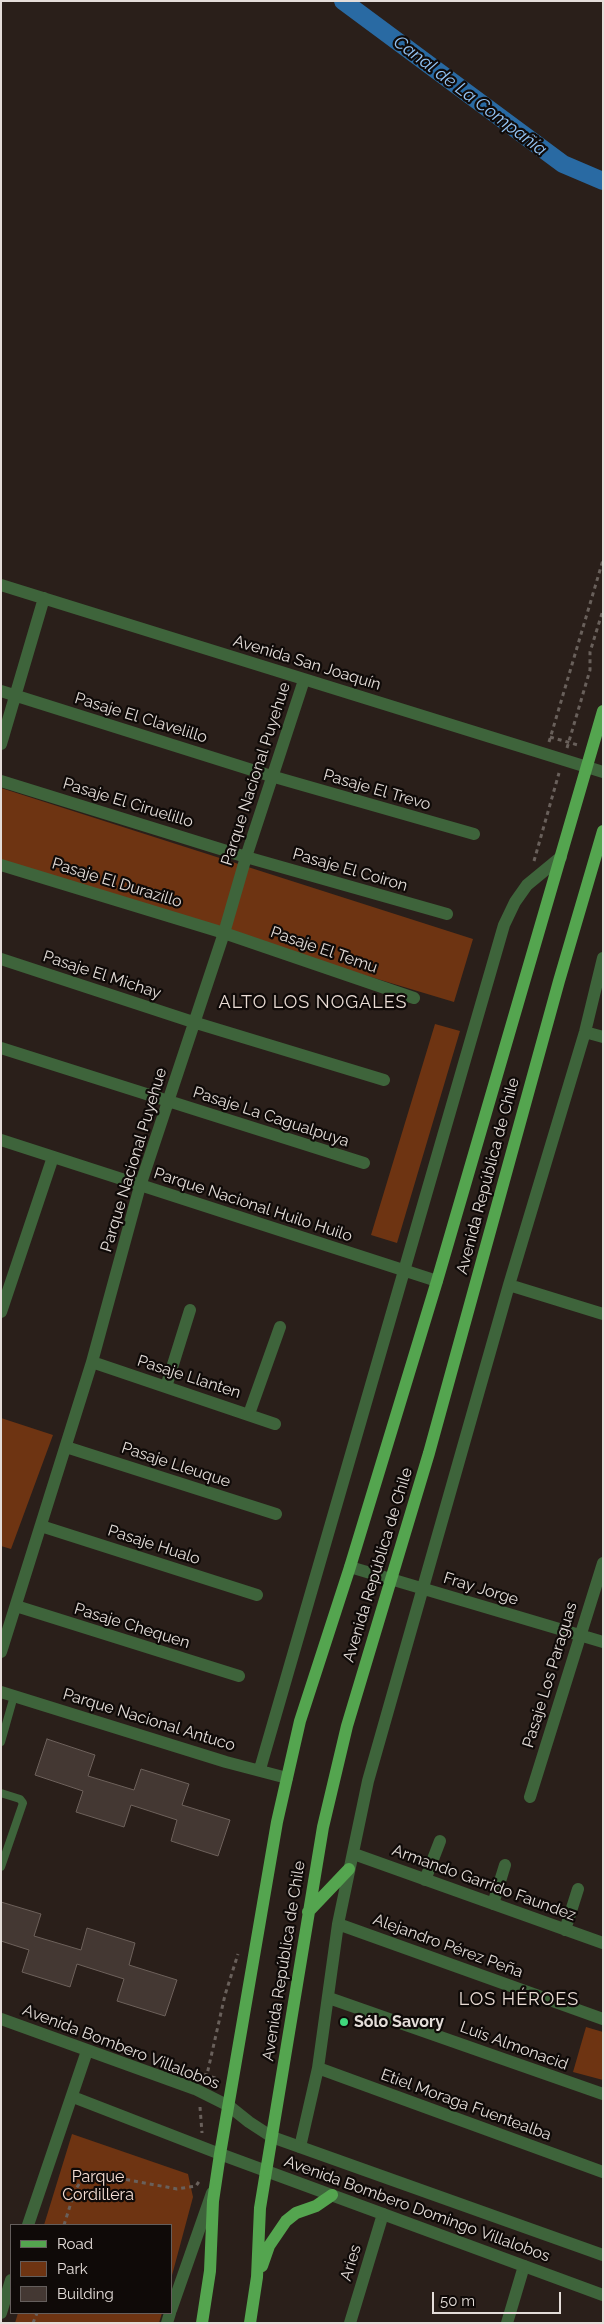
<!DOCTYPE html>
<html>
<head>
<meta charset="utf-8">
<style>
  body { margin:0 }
  #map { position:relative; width:604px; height:2324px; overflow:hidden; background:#2a1f1a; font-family:Raleway,sans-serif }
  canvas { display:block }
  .frame { position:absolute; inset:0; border:2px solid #e4ddd9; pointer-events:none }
  .legend { position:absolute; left:10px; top:2224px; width:162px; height:90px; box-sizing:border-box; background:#0f0a08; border:1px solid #645e5c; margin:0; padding:6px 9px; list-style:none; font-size:15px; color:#e4ddd9 }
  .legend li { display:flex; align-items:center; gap:10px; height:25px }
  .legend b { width:25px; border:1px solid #645e5c }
  .scale { position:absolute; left:432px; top:2292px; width:129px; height:22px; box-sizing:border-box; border:2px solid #e4ddd9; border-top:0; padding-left:6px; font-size:15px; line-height:18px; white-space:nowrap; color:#e4ddd9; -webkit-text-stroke:4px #0f0a08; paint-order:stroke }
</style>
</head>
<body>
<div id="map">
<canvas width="604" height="2324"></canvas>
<div class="frame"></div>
<ul class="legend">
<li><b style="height:6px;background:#54a54f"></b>Road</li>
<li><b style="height:14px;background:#6e3412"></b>Park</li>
<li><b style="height:14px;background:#443833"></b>Building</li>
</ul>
<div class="scale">50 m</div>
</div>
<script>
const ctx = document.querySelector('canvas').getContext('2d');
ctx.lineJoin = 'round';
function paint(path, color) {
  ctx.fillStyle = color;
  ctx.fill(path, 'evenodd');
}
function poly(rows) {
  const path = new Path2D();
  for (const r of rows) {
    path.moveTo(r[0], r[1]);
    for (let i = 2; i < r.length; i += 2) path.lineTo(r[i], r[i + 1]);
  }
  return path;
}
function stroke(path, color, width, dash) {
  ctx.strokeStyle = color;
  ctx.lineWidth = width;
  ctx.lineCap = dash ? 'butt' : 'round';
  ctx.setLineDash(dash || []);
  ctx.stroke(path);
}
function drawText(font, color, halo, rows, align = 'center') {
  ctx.font = font + ' Raleway,sans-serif';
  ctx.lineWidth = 4.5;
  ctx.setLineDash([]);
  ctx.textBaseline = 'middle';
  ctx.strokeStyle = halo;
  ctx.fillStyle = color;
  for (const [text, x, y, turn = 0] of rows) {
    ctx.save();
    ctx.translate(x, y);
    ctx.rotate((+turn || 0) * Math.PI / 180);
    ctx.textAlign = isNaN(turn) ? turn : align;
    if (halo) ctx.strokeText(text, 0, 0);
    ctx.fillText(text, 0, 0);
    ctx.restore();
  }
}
const green = poly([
  [1,788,473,939,454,1002,1,866],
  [435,1024,460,1031,397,1243,371,1235],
  [1,1418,53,1435,11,1549,1,1546],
  [586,2027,603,2032,603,2080,573,2072],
  [72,2134,188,2174,193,2197,171,2279,171,2225,44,2225],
  [18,2313,162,2313,159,2323,15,2323]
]);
const canal = poly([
  [343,1,563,164,603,181]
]);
const building = poly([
  [47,1739,95,1755,88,1776,134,1790,141,1769,189,1784,182,1805,230,1820,218,1856,171,1841,177,1820,131,1805,124,1827,76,1812,83,1791,35,1775,47,1739],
  [1,1902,41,1914,34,1936,81,1950,87,1928,135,1943,129,1965,177,1980,165,2016,117,2001,124,1979,77,1964,70,1987,22,1972,29,1950,1,1941,1,1902]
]);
const path = poly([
  [550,737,578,745],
  [549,742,603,560],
  [567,748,590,670,590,652,603,610],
  [534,861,559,773],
  [189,2069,218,2079],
  [206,2079,225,1995,238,1954],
  [200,2107,202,2133],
  [64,2225,75,2190,82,2180,91,2173,177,2189,196,2186,200,2180],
  [33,2323,37,2313]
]);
const service = poly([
  [1,1742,14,1696],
  [1,1793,20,1799,23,1803,1,1867]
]);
const minor = poly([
  [1,585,603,772],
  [1,691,271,776,474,834],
  [1,744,44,598],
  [1,781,246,857,447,914],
  [1,865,224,933,414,998],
  [1,959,193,1022,384,1080],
  [585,1032,603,1037],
  [1,1048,364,1163],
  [1,1140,437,1281],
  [509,1285,603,1314],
  [1,1312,53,1157],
  [92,1362,275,1424],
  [166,1387,190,1310],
  [249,1414,280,1327],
  [66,1447,276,1514],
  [41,1526,257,1595],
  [350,1567,603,1642],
  [16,1606,239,1676],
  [1,1652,92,1362,140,1186,224,933,246,857,304,680],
  [1,1692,226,1762,287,1778],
  [260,1769,504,925,515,902,527,885,561,857],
  [530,1797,603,1563],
  [354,1854,603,1943],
  [425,1880,440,1841],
  [493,1904,505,1865],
  [338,1924,603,2019],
  [565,1930,578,1889],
  [329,1998,603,2094],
  [1,2019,195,2089,229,2106],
  [318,2068,603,2172],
  [73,2097,220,2154],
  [300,2147,318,2068,338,1924,368,1781,509,1285,585,1032,603,958],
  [28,2225,87,2051],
  [171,2310,212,2193],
  [1,2313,11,2280],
  [167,2323,170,2313],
  [350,2323,383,2214],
  [507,2323,524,2266]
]);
const tertiary = poly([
  [229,2106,249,2122,272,2137,603,2255],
  [220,2154,603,2295]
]);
const primary = poly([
  [308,1912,349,1869],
  [262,2266,269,2246,286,2221,296,2213,316,2206,332,2195],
  [202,2323,210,2271,213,2201,220,2154,277,1822,300,1721,350,1567,437,1281,603,711],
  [250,2323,257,2277,260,2208,323,1827,347,1726,429,1453,559,981,603,831]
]);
const markers = [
  [344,2022,5,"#40d77c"]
];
const streetNames = [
  ["Avenida San Joaquín",307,663,17],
  ["Pasaje El Clavelillo",141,718,17],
  ["Parque Nacional Puyehue",256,774,-72],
  ["Pasaje El Trevo",377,790,16],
  ["Pasaje El Ciruelillo",128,803,17],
  ["Pasaje El Coiron",350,870,16],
  ["Pasaje El Durazillo",117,883,17],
  ["Pasaje El Temu",324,950,19],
  ["Pasaje El Michay",102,975,18],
  ["Pasaje La Cagualpuya",271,1117,18],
  ["Parque Nacional Puyehue",134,1160,-73],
  ["Avenida República de Chile",488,1176,-75],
  ["Parque Nacional Huilo Huilo",253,1205,18],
  ["Pasaje Llanten",189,1377,18],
  ["Pasaje Lleuque",176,1465,18],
  ["Pasaje Hualo",154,1545,18],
  ["Avenida República de Chile",378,1565,-73],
  ["Fray Jorge",481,1589,17],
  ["Pasaje Chequen",132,1626,17],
  ["Pasaje Los Paraguas",550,1675,-73],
  ["Parque Nacional Antuco",149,1720,17],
  ["Armando Garrido Faundez",484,1883,20],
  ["Alejandro Pérez Peña",448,1946,20],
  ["Avenida República de Chile",284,1961,-81],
  ["Luis Almonacid",514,2046,20],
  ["Avenida Bombero Villalobos",121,2047,21],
  ["Etiel Moraga Fuentealba",466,2105,20],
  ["Avenida Bombero Domingo Villalobos",417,2209,20],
  ["Aries",351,2263,-73]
];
const poiNames = [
  ["Sólo Savory",354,2022]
];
const parkNames = [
  ["Parque",98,2177],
  ["Cordillera",98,2195]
];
const waterNames = [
  ["Canal de La Compañía",470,96,37]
];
const neighbourhoodNames = [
  ["ALTO LOS NOGALES",313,1003],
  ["LOS HÉROES",519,2000]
];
paint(green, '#6e3412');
stroke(canal, '#296aa3', 18);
paint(building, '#443833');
stroke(building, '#6d615b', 1);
stroke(path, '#69605b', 3, [4, 4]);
stroke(service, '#3e643b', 8);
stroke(minor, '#3e643b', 12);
stroke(tertiary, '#3e643b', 12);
stroke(primary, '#54a54f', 12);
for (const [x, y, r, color] of markers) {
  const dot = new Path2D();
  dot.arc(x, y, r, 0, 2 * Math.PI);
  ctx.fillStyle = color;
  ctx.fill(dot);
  stroke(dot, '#0f0a08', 2);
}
drawText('16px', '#e4ddd9', '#0f0a08', streetNames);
drawText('bold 16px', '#e4ddd9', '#0f0a08', poiNames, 'left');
drawText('16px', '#f5ded4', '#0f0a08', parkNames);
drawText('italic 18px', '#93c3f3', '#0f0a08', waterNames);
ctx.letterSpacing = '1px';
drawText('18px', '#eadcd5', '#0f0a08', neighbourhoodNames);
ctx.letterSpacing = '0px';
</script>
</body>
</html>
